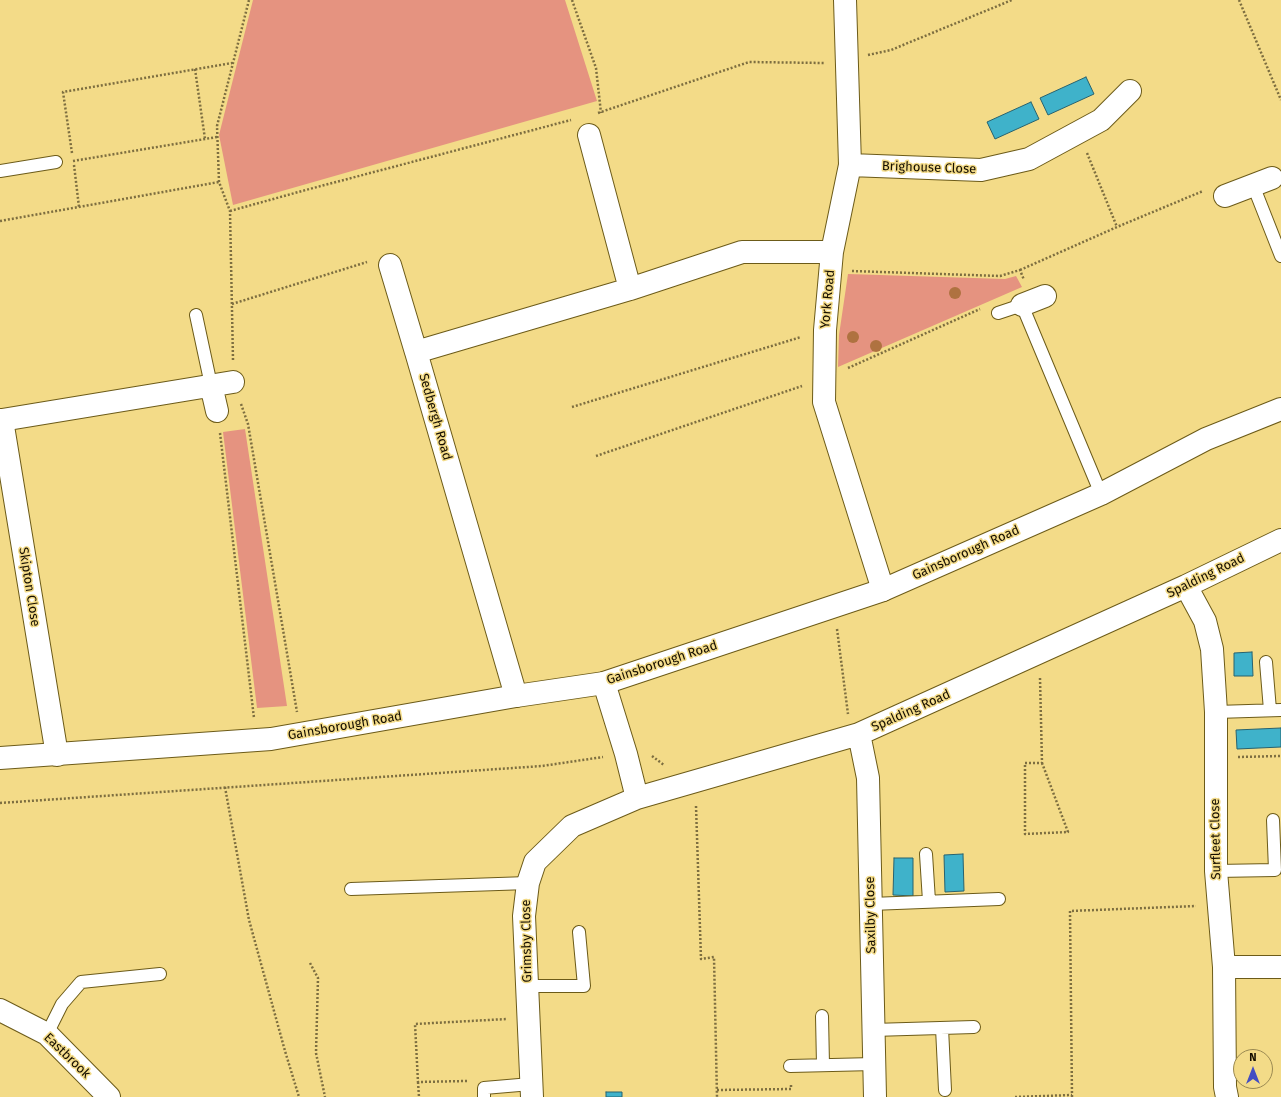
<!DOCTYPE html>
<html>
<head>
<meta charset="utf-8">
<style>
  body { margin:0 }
  #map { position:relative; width:1281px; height:1097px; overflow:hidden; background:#f3db88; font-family:"Fira Sans",sans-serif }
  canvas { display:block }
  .north { position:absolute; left:1233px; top:1049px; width:40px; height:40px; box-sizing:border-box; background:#f3db88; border:1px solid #9a8952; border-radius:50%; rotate:0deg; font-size:11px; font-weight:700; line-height:16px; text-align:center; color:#150e00 }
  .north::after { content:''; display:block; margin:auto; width:14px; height:18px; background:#444ec3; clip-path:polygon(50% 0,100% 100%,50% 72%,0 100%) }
</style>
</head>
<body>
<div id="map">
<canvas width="1281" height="1097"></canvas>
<div class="north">N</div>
</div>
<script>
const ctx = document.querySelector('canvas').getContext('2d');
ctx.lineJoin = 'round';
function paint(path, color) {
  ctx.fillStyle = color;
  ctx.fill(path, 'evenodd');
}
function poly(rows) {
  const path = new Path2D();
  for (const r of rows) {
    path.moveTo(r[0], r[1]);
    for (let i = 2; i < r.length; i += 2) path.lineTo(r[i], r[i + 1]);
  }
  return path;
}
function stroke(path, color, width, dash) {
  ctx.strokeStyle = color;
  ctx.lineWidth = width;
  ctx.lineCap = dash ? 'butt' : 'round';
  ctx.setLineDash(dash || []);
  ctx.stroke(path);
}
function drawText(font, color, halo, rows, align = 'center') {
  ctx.font = font + ' "Fira Sans",sans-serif';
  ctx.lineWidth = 3;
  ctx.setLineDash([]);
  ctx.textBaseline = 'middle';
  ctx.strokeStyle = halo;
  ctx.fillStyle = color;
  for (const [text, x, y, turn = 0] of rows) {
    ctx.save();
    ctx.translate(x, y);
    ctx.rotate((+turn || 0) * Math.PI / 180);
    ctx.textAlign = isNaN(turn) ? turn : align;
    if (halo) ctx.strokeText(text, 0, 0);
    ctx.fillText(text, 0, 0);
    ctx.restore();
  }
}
const green = poly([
  [253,0,565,0,597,101,233,205,219,135],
  [848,274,1005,279,1016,276,1022,287,838,367,839,335],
  [245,429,287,706,257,708,223,432]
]);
const building = poly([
  [1086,77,1094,94,1048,115,1040,98,1086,77],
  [1031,102,1039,119,995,139,987,122,1031,102],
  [1252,652,1253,676,1234,676,1234,653,1252,652],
  [1281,728,1281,747,1237,749,1236,730,1281,728],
  [963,854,964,891,945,892,944,855,963,854],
  [894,858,913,858,913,896,893,895,894,858],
  [606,1092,622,1092,622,1097,606,1097,606,1092]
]);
const path = poly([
  [572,0,596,68,601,113],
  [1239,0,1281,100],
  [868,55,891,50,1012,0],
  [195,69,205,139],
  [598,113,749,62,824,63],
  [72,153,63,92,232,63],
  [1087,153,1117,227],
  [73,161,217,137],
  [74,165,79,207],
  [230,211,302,191,571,120],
  [0,221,219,182],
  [1020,270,1117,227,1203,191],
  [852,271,1000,276,1020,270,1024,280],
  [232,304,367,262],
  [233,360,230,211,219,182,217,126,249,0],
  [848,368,980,309],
  [241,404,248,424,297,712],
  [572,407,801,337],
  [220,433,254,718],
  [596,456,802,386],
  [837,629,848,714],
  [1040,678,1042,763,1025,763,1025,834,1068,832,1042,763],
  [652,756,664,765],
  [1238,757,1281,756],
  [225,787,249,920,285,1051,299,1097],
  [0,803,542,766,603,757],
  [696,806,701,959,714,957,717,1097],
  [310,963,318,978,316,1053,325,1097],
  [467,1081,418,1082,415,1024,507,1019],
  [418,1082,419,1097],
  [717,1090,791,1089,791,1083],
  [1015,1097,1072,1095],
  [1072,1097,1070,911,1196,906]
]);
const lane = poly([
  [0,171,56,162],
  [1253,185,1281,256],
  [998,313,1022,305,1101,494],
  [196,315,211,385],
  [1266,662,1270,710],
  [1216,712,1281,710],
  [926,854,929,901],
  [1216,871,1275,870,1273,820],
  [351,889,528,883],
  [871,904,999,899],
  [527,986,584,986,579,932],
  [822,1016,823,1065],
  [942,1028,945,1090],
  [873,1030,974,1027],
  [47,1034,62,1004,81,982,160,974],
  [790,1066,874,1064],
  [484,1097,484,1088,531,1084]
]);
const street = poly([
  [845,0,850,165,832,252,825,330,824,402,883,590],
  [589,135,630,289],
  [850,165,981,170,1029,159,1101,120,1130,91],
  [1225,196,1272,178],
  [390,265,416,352],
  [1022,305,1045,296],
  [211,385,217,411],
  [0,420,2,420,57,755],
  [2,420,233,382],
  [1186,586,1205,621,1212,649,1216,712,1216,871,1224,967,1225,1087,1227,1097],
  [604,683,626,754,637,798,859,734,1186,586,1281,540],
  [516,696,416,352,630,289,742,252,832,252],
  [859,734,868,778,875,1097],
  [1224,967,1281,967],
  [0,1010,47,1034,109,1097],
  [532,1097,524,916,528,883,535,862,572,826,637,798]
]);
const secondary = poly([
  [0,758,271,739,516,696,604,683,883,590,1101,494,1206,439,1281,409]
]);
const trees = [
  [955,293],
  [853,337],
  [876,346]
];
const streetNames = [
  ["Brighouse Close",929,168,2],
  ["York Road",828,299,-85],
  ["Sedbergh Road",435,417,74],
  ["Gainsborough Road",966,553,-24],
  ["Spalding Road",1206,576,-26],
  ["Skipton Close",29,587,81],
  ["Gainsborough Road",662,663,-18],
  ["Spalding Road",911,711,-24],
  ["Gainsborough Road",345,726,-10],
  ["Surfleet Close",1216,839,-91],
  ["Saxilby Close",871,915,-91],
  ["Grimsby Close",527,941,-91],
  ["Eastbrook",67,1056,44]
];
paint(green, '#e59380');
paint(building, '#3fb2ca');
stroke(building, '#27626f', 1);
stroke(lane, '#6c5b19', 14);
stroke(street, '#6c5b19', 24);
stroke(secondary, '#6c5b19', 24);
stroke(path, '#7d6e40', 2.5, [2, 2]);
stroke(lane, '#fff', 12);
stroke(street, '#fff', 22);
stroke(secondary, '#fff', 22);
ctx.fillStyle = '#af7240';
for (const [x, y] of trees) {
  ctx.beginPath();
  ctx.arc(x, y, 6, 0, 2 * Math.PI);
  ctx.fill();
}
drawText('13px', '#150e00', '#f3db88', streetNames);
</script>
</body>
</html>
